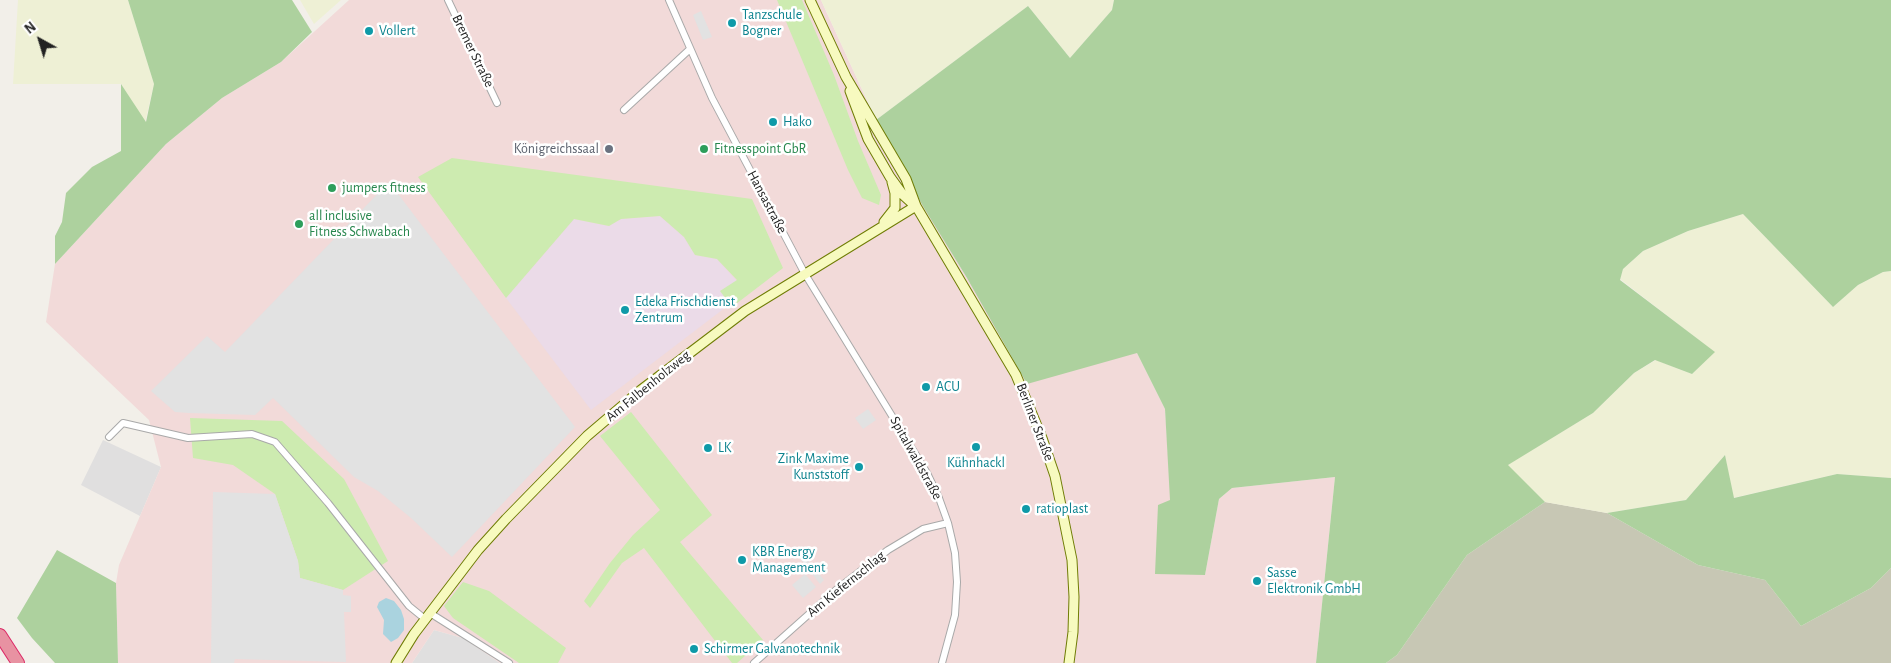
<!DOCTYPE html>
<html>
<head>
<meta charset="utf-8">
<style>
  body { margin:0 }
  #map { position:relative; width:1891px; height:663px; overflow:hidden; background:#f2efe9; font-family:"Alegreya Sans",sans-serif }
  canvas { display:block }
  .north { position:absolute; left:15px; top:15px; width:50px; height:50px; -webkit-text-stroke:4px #fff; paint-order:stroke; rotate:321deg; font-size:14px; font-weight:700; line-height:20px; text-align:center; color:#222 }
  .north::after { content:''; display:block; margin:auto; width:18px; height:22px; background:#222; clip-path:polygon(50% 0,100% 100%,50% 72%,0 100%) }
</style>
</head>
<body>
<div id="map">
<canvas width="1891" height="663"></canvas>
<div class="north">N</div>
</div>
<script>
const ctx = document.querySelector('canvas').getContext('2d');
ctx.lineJoin = 'round';
function paint(path, color) {
  ctx.fillStyle = color;
  ctx.fill(path, 'evenodd');
}
function poly(rows) {
  const path = new Path2D();
  for (const r of rows) {
    path.moveTo(r[0], r[1]);
    for (let i = 2; i < r.length; i += 2) path.lineTo(r[i], r[i + 1]);
  }
  return path;
}
function stroke(path, color, width, dash) {
  ctx.strokeStyle = color;
  ctx.lineWidth = width;
  ctx.lineCap = dash ? 'butt' : 'round';
  ctx.setLineDash(dash || []);
  ctx.stroke(path);
}
function drawText(font, color, halo, rows, align = 'center') {
  ctx.font = font + ' "Alegreya Sans",sans-serif';
  ctx.lineWidth = 5;
  ctx.setLineDash([]);
  ctx.textBaseline = 'middle';
  ctx.strokeStyle = halo;
  ctx.fillStyle = color;
  for (const [text, x, y, turn = 0] of rows) {
    ctx.save();
    ctx.translate(x, y);
    ctx.rotate((+turn || 0) * Math.PI / 180);
    ctx.textAlign = isNaN(turn) ? turn : align;
    if (halo) ctx.strokeText(text, 0, 0);
    ctx.fillText(text, 0, 0);
    ctx.restore();
  }
}
const residential = poly([
  [103,440,161,467,140,516,81,485],
  [434,630,463,638,500,663,412,663]
]);
const commercial = poly([
  [349,0,821,0,876,120,924,207,967,278,1135,349,1165,409,1171,500,1205,575,1219,499,1232,488,1335,477,1316,663,500,663,463,638,434,630,412,663,118,663,116,583,119,565,161,467,149,420,46,322,55,264,166,144,222,98,281,62]
]);
const industrial = poly([
  [660,216,684,237,695,255,717,259,737,281,721,291,730,304,591,410,506,298,574,219,609,226,621,219]
]);
const construction = poly([
  [1545,502,1607,513,1698,565,1765,580,1801,626,1871,588,1891,568,1891,663,1386,663,1397,655,1467,555]
]);
const farmland = poly([
  [18,0,128,0,154,84,145,123,121,84,13,84],
  [300,0,341,0,314,24],
  [821,0,1114,0,1112,10,1070,58,1028,6,876,120],
  [1743,214,1833,307,1858,285,1883,272,1891,271,1891,478,1837,474,1733,498,1725,455,1686,500,1607,513,1545,502,1507,465,1593,413,1634,373,1656,360,1692,374,1714,352,1620,279,1623,269,1643,251,1688,231]
]);
const grass = poly([
  [777,0,802,0,834,75,858,141,881,195,879,205,862,198,848,170],
  [452,158,752,199,783,268,732,307,720,291,737,280,717,259,695,255,684,237,660,216,621,219,609,226,574,219,506,298,418,177],
  [631,412,712,515,680,542,763,640,737,663,732,663,644,548,622,563,590,608,584,601,610,563,633,535,660,510,600,436],
  [190,418,282,421,344,479,388,561,343,590,300,578,298,561,275,494,233,465,193,458],
  [463,582,489,591,566,648,558,663,519,663,453,618,444,606]
]);
const forest = poly([
  [128,0,292,0,312,32,281,62,222,98,166,144,55,264,55,236,62,222,66,193,92,167,121,151,121,84,146,122,154,84],
  [1114,0,1891,0,1891,271,1883,272,1858,285,1833,307,1743,214,1688,231,1643,251,1623,269,1620,280,1715,352,1692,374,1655,360,1634,373,1593,413,1508,465,1545,502,1467,555,1397,655,1386,663,1316,663,1335,477,1232,488,1219,499,1205,575,1155,574,1158,505,1170,500,1165,409,1137,353,1027,384,967,278,924,208,876,120,1028,6,1070,58,1112,10],
  [1725,455,1734,498,1837,474,1891,478,1891,568,1871,588,1801,626,1765,580,1698,565,1607,513,1686,500],
  [57,550,116,583,118,663,55,663,32,638,17,618]
]);
const parking = poly([
  [701,11,712,37,703,40,693,15],
  [389,182,575,427,452,557,411,518,378,491,354,477,273,398,255,415,189,413,175,412,151,391,207,336,225,352],
  [868,409,876,420,863,429,855,418],
  [213,492,275,494,298,561,300,578,343,590,343,595,351,596,351,612,344,612,346,662,235,659,234,663,211,663],
  [802,553,824,580,820,584,798,556],
  [805,574,816,587,803,598,792,585]
]);
const water = poly([
  [386,598,394,601,401,610,404,619,404,630,398,638,391,642,383,634,384,620,377,607,379,602]
]);
const street = poly([
  [448,0,497,103],
  [669,0,712,98,805,274,927,473,939,498,948,523,955,553,957,582,955,615,942,663],
  [624,110,690,49],
  [109,437,123,423,188,438,252,434,275,442,328,503,409,606,425,619],
  [430,613,509,663],
  [754,663,836,590,888,550,923,529,948,523]
]);
const secondary = poly([
  [810,0,846,77,906,179,916,206,1016,375,1042,438,1055,476,1072,560,1074,597,1073,632,1069,663],
  [850,91,868,139,890,177,903,195,914,205],
  [884,222,895,208,895,193,892,182],
  [396,663,414,634,478,550,506,519,587,436,641,390,745,311,916,206]
]);
const highway = poly([
  [0,635,18,663]
]);
const markers = [
  [732,23,5,"#0f9aa8"],
  [369,31,5,"#0f9aa8"],
  [773,122,5,"#0f9aa8"],
  [609,149,5,"#6b7280"],
  [704,149,5,"#2e9e5b"],
  [332,188,5,"#2e9e5b"],
  [299,224,5,"#2e9e5b"],
  [625,310,5,"#0f9aa8"],
  [926,387,5,"#0f9aa8"],
  [976,447,5,"#0f9aa8"],
  [708,448,5,"#0f9aa8"],
  [859,467,5,"#0f9aa8"],
  [1026,509,5,"#0f9aa8"],
  [742,560,5,"#0f9aa8"],
  [1257,581,5,"#0f9aa8"],
  [694,649,5,"#0f9aa8"]
];
const cultureNames = [
  ["Tanzschule",742,15],
  ["Bogner",742,31],
  ["Vollert",379,31],
  ["Hako",783,122],
  ["Edeka Frischdienst",635,302],
  ["Zentrum",635,318],
  ["ACU",936,387],
  ["LK",718,448],
  ["Zink Maxime",849,459,"right"],
  ["Kunststoff",849,475,"right"],
  ["Kühnhackl",976,463,"center"],
  ["ratioplast",1036,509],
  ["KBR Energy",752,552],
  ["Management",752,568],
  ["Sasse",1267,573],
  ["Elektronik GmbH",1267,589],
  ["Schirmer Galvanotechnik",704,649]
];
const streetNames = [
  ["Bremer Straße",473,51,64],
  ["Hansastraße",767,202,62],
  ["Am Falbenholzweg",648,386,-39],
  ["Berliner Straße",1035,422,69],
  ["Spitalwaldstraße",916,458,61],
  ["Am Kiefernschlag",846,584,-39]
];
const worshipNames = [
  ["Königreichssaal",599,149]
];
const leisureNames = [
  ["Fitnesspoint GbR",714,149],
  ["jumpers fitness",342,188],
  ["all inclusive",309,216],
  ["Fitness Schwabach",309,232]
];
paint(residential, '#e0dfdf');
paint(commercial, '#f2dad9');
paint(industrial, '#ebdbe8');
paint(construction, '#c7c7b4');
paint(farmland, '#eef0d5');
paint(grass, '#cdebb0');
paint(forest, '#add19e');
paint(parking, '#e2e2e2');
paint(water, '#aad3df');
stroke(street, '#a9a9a9', 8);
stroke(secondary, '#707d05', 11);
stroke(highway, '#dc2a67', 14);
stroke(street, '#fff', 6);
stroke(secondary, '#f7fabf', 9);
stroke(highway, '#e892a2', 12);
for (const [x, y, r, color] of markers) {
  const dot = new Path2D();
  dot.arc(x, y, r, 0, 2 * Math.PI);
  ctx.fillStyle = color;
  ctx.fill(dot);
  stroke(dot, '#fff', 2);
}
drawText('14px', '#0d838f', '#fff', cultureNames, 'left');
drawText('14px', '#222', '#fff', streetNames);
drawText('14px', '#5b616d', '#fff', worshipNames, 'right');
drawText('14px', '#27864d', '#fff', leisureNames, 'left');
</script>
</body>
</html>
